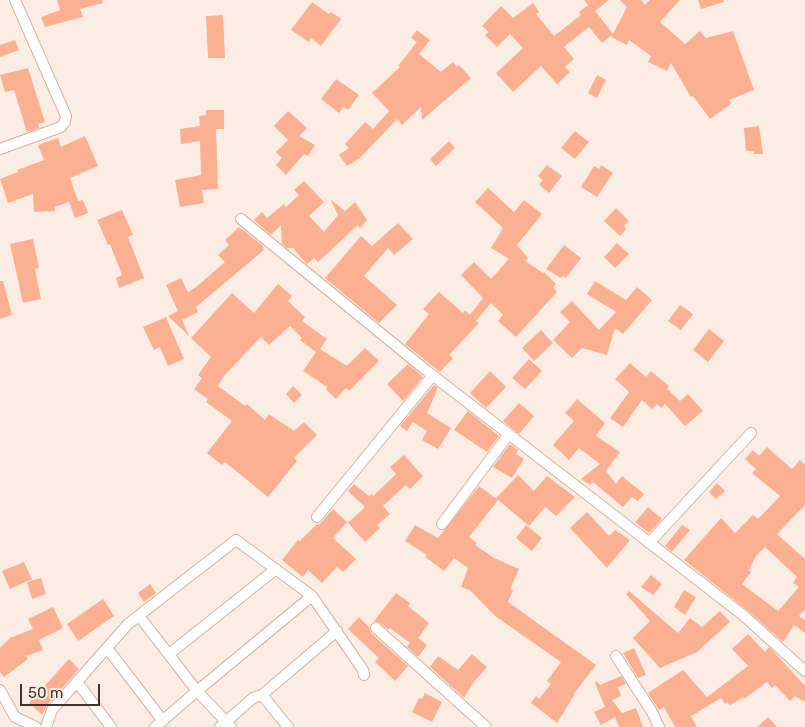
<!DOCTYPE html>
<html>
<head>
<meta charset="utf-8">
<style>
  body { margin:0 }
  #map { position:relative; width:805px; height:727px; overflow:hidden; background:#fcede4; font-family:Rubik,sans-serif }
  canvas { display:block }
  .scale { position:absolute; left:20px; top:684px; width:80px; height:22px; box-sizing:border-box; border:2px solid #41332a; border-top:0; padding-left:6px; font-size:15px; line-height:18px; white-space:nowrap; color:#41332a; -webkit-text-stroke:4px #fcede4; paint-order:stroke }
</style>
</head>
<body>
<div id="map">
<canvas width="805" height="727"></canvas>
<div class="scale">50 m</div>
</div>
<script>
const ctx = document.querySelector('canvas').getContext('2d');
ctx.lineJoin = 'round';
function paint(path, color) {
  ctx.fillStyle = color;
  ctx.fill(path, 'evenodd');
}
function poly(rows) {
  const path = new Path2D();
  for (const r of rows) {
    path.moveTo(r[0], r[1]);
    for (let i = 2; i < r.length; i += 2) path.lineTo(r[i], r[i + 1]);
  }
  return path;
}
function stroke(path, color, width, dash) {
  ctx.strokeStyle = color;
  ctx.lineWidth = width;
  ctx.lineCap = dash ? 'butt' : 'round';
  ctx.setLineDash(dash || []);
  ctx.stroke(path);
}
const building = poly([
  [57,0,102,0,103,3,80,9,83,17,45,27,41,17,60,10],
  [584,0,609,0,595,11,613,34,627,7,620,0,641,0,645,5,650,0,680,0,660,22,685,44,700,31,706,38,733,31,754,90,729,100,731,104,710,119,693,96,691,97,671,63,667,71,648,62,651,56,629,40,627,45,611,37,612,35,602,43,589,27,564,47,574,59,565,67,570,72,557,84,541,66,513,92,496,73,523,48,510,34,497,47,485,35,489,32,482,26,501,6,513,18,533,3,539,12,536,14,554,36,581,15,579,12,588,5],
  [698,0,723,0,724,2,701,9],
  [312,2,329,14,331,12,341,19,321,46,311,38,309,42,291,30],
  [223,15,225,58,208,58,206,16],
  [417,30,430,40,419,54,441,72,453,62,457,67,459,65,471,78,422,120,421,107,402,125,397,119,360,158,347,166,339,155,349,148,345,144,365,122,373,129,389,111,372,93,400,67,398,66,417,42,411,38],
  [15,40,19,50,0,57,0,45],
  [28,68,45,122,38,124,39,128,27,132,14,90,5,92,0,75],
  [597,75,606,80,597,98,588,93],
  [336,79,359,95,348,110,343,107,339,113,321,99],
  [206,110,224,110,224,129,216,129,218,189,202,190,204,203,180,207,175,180,201,175,200,141,181,144,180,129,200,126,199,116,206,115],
  [288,111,307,128,299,136,315,145,308,156,304,154,286,175,276,165,282,158,276,152,288,140,274,126],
  [759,126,763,154,754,154,754,151,746,151,744,128],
  [575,131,589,142,575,159,561,148],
  [85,136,98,166,70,178,78,201,83,200,88,213,75,218,69,202,55,207,55,211,34,212,33,194,8,203,0,179,18,172,17,170,44,160,38,145,58,138,61,147],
  [449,141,455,148,436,166,430,159],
  [547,165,562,176,549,193,539,185,543,180,538,176],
  [601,165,613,173,597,197,581,187,594,166,599,169],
  [304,181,324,202,309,216,324,232,338,215,330,199,345,211,355,202,367,220,360,228,358,225,318,262,314,258,307,264,293,248,287,248,282,244,281,225,271,235,254,220,262,212,267,218,284,204,286,207,299,195,294,190],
  [488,188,514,212,524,200,542,214,517,245,528,258,525,261,543,273,544,272,556,284,553,287,557,292,516,337,498,321,503,315,491,303,476,321,479,323,449,355,453,358,440,372,405,344,429,314,423,309,439,292,463,313,465,310,470,315,483,298,461,275,474,262,491,279,509,259,491,248,503,228,475,202],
  [616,208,629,221,624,226,626,229,620,236,604,221],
  [122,210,133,235,128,237,144,278,119,288,116,278,122,275,110,244,108,245,97,220],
  [398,223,413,239,394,255,388,248,364,276,397,305,379,323,325,278,361,236,372,246],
  [239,227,262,245,264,250,196,307,198,312,182,320,189,336,168,316,178,311,166,285,181,278,188,292,196,287,225,262,218,255,229,245,225,240],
  [33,239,39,268,35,269,41,299,23,303,10,244],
  [617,243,629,254,615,268,604,257],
  [564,245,581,258,566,278,563,276,561,278,546,269],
  [0,281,3,281,12,315,0,319],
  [595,281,626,300,637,287,652,300,623,334,615,328,607,355,582,348,572,358,553,340,570,322,560,312,572,301,599,330,616,312,587,294],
  [278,284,292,296,288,301,305,317,302,321,327,339,320,349,347,366,365,348,379,361,349,391,346,388,336,399,326,389,327,387,303,371,316,352,300,340,302,338,290,326,269,345,261,337,224,376,218,386,245,406,247,404,265,420,269,414,294,431,304,422,317,435,294,458,297,461,268,497,225,462,222,465,207,453,232,421,206,402,208,399,194,389,202,378,198,375,211,357,191,338,232,293,254,313],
  [680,305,693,314,681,330,668,321],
  [166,317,184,359,168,366,160,347,154,350,143,327],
  [709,329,724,341,708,362,693,350],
  [541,330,553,343,534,361,522,348],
  [529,359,542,371,525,389,512,378],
  [630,363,646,377,651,371,669,386,667,389,680,401,688,394,703,411,685,426,665,404,661,408,657,404,652,409,642,400,623,427,610,418,629,392,615,379],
  [408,364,423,377,403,401,387,384],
  [490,371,506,387,486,408,470,393],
  [434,385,438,388,427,413,451,428,438,449,422,440,427,431,413,422,407,431,400,426],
  [293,386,302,395,294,403,286,394],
  [577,399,605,423,596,436,620,452,606,471,616,484,622,476,644,494,638,501,632,497,623,507,593,482,590,485,581,479,600,464,579,448,569,460,553,445,574,421,565,413],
  [519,403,534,416,519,434,503,421],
  [468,411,499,436,487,452,454,430],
  [510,444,518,450,516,454,524,459,512,478,493,467],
  [767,447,792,469,800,460,805,465,805,505,777,534,805,559,805,609,799,616,805,620,805,633,794,625,783,642,747,610,684,560,721,518,735,533,753,515,758,519,780,496,752,473,756,469,745,459,753,450,759,456],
  [765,547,797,577,793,583,799,587,778,611,742,584,751,572,749,570,756,556],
  [404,455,423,476,410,489,406,485,383,506,390,514,377,525,380,528,365,542,348,523,365,507,348,491,354,484,369,496,372,494,373,496,396,474,390,467],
  [518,475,534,491,547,476,575,497,556,516,545,507,529,526,496,498],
  [717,483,725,491,716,499,709,492],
  [479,486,498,500,469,537,477,543,475,545,494,558,519,569,510,589,513,590,508,602,596,665,573,695,575,694,557,723,531,703,536,696,539,699,551,684,547,681,561,662,495,616,470,590,461,587,468,568,454,558,444,571,425,557,427,555,405,541,415,525,438,538],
  [648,507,662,519,649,533,635,522],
  [333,509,347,522,333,538,356,559,343,572,337,567,322,583,308,570,303,577,282,560,298,540,300,541,317,524,319,525],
  [587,512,609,536,615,530,630,540,607,568,570,528],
  [526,525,542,538,532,551,516,538],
  [682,525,690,530,672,552,665,546],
  [24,562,32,579,10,589,2,571],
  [651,575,662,584,653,595,641,587],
  [41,578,46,594,32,599,27,582],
  [150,584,156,593,144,602,138,593],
  [684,590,696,597,685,615,674,607],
  [629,591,678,633,690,618,702,627,720,611,730,622,697,652,660,668,633,638,650,621,626,594],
  [396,593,410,603,408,606,429,623,418,638,427,645,418,657,407,647,410,643,390,628,389,630,380,623,374,621],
  [103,599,114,616,78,641,67,624],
  [53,607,63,628,39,640,43,650,26,656,28,659,4,677,0,672,0,648,10,638,33,629,28,619],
  [359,617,369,627,371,633,408,666,395,681,375,662,379,658,348,629],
  [748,634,765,652,769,647,776,654,805,686,805,702,795,696,790,701,775,685,772,688,767,682,744,699,743,698,730,705,727,702,725,704,721,698,691,716,697,727,675,727,664,707,659,710,648,693,683,670,707,697,748,666,732,649],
  [634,648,646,675,638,678,623,653],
  [472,654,487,667,473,683,464,698,430,667,438,656,458,670],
  [69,659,79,669,47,705,42,715,29,703],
  [621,676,626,684,618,687,621,696,612,700,622,713,636,708,643,727,619,727,615,717,601,725,594,712,605,707,595,683,597,681,600,685],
  [425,693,442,702,432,722,412,712,419,698,422,699],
  [768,717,777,727,757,727]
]);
const minor = poly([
  [0,149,61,127,65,122,66,116,15,0],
  [241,219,427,371,743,615,805,671],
  [317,517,433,375],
  [442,524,509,434],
  [649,543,751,433],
  [139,616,197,691,312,596],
  [376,628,486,727],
  [107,648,163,721],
  [169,654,276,569],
  [616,656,652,712,659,727],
  [77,682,111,727],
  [0,690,15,717,36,727],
  [46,727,52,710,128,624,236,540,312,596,363,670,364,675],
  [155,727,197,691,231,727],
  [220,727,253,698,262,695],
  [288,727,262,695,337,631]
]);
paint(building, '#fab091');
stroke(minor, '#d5b29d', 12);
stroke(minor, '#fff', 10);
</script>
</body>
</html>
